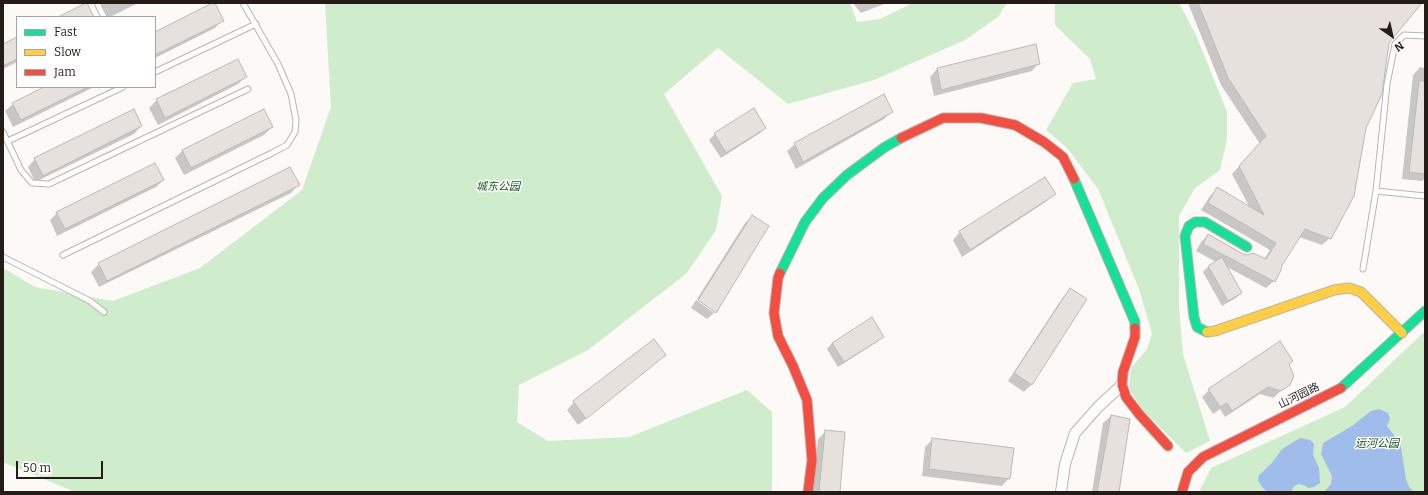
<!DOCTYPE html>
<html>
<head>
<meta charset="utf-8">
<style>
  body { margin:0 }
  #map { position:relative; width:1428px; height:495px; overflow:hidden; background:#fcf9f7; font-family:Bitter,serif }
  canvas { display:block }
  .frame { position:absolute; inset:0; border:4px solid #251b17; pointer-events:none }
  .legend { position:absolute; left:16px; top:16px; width:140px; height:72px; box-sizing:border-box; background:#fff; border:1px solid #a8a4a2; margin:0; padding:5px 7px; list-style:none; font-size:12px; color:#251b17 }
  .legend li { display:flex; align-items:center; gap:8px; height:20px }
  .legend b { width:20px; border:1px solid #a8a4a2 }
  .north { position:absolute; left:1372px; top:16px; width:40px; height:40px; -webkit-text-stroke:3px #fff; paint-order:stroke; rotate:146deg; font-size:11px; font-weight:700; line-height:16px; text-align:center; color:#251b17 }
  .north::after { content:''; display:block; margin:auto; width:14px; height:18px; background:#251b17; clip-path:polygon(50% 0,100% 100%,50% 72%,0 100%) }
  .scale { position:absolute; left:16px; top:461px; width:87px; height:18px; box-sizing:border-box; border:2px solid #251b17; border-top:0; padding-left:5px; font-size:12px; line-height:14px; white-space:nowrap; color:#251b17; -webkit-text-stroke:3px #fff; paint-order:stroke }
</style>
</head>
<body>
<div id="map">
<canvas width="1428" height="495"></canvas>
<div class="frame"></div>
<ul class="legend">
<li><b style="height:5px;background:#16e098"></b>Fast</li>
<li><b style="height:5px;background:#ffcf43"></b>Slow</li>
<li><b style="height:5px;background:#f24e42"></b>Jam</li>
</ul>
<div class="north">N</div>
<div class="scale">50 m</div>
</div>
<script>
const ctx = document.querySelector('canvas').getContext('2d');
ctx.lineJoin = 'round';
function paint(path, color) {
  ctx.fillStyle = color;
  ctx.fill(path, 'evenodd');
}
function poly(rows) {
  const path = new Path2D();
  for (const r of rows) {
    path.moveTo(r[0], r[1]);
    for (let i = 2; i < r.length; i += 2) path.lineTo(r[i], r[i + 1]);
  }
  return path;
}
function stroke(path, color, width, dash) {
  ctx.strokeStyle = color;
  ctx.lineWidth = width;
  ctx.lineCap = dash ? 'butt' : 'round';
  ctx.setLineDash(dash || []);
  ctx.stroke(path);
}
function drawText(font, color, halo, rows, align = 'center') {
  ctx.font = font + ' Bitter,"Noto Sans SC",serif';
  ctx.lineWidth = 3;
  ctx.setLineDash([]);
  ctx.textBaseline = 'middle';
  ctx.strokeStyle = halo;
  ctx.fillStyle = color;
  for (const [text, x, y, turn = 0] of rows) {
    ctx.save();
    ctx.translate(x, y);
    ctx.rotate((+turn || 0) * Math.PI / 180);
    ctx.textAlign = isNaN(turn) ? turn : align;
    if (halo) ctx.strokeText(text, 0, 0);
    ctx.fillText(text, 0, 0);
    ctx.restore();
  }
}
const green = poly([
  [325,3,850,3,857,22,880,19,909,5,910,3,1007,3,998,17,965,40,874,80,788,104,718,48,664,94,722,196,716,230,687,273,588,350,519,385,517,422,548,441,629,437,747,390,772,412,772,492,75,492,3,462,3,268,35,287,113,301,200,268,302,190,331,107],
  [1055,3,1179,3,1196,35,1227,112,1227,139,1220,170,1195,188,1179,216,1179,308,1183,354,1210,441,1186,453,1142,409,1129,389,1131,368,1147,349,1152,334,1139,289,1098,189,1067,148,1046,130,1073,83,1096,79,1090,59,1055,25],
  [1425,331,1425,492,1199,492,1211,468,1345,407]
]);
const water = poly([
  [1379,409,1388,413,1390,419,1387,426,1397,439,1401,447,1406,479,1409,487,1414,492,1324,492,1331,484,1332,476,1321,454,1323,443,1352,426,1371,411],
  [1300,438,1310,440,1314,444,1313,455,1319,468,1320,483,1314,487,1308,488,1306,486,1299,484,1294,486,1291,492,1267,492,1263,488,1258,480,1259,475,1272,463,1282,449]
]);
const shadow = poly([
  [101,3,138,3,110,17,108,17],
  [853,3,887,3,861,13],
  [1188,3,1414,3,1388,43,1365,127,1330,238,1322,245,1299,237,1280,268,1274,281,1266,288,1227,267,1241,293,1236,298,1222,306,1203,272,1208,267,1216,262,1196,251,1201,242,1208,235,1243,255,1264,259,1270,250,1201,210,1210,196,1217,189,1250,208,1232,174,1260,144,1221,85],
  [222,20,215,28,155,58,155,33],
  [17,38,17,62,3,69,3,45],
  [1039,63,1032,71,934,96,930,77,937,69],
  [1420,67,1425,68,1425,178,1422,181,1402,179,1413,75],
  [246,77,238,84,158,125,149,108,157,100],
  [47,87,94,87,13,127,5,111,13,104],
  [754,109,765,128,760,133,721,158,709,140,715,134],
  [891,112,884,119,796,169,787,151,795,144],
  [141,126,134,134,35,182,28,167,35,159],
  [272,127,264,135,184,175,175,158,183,150],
  [163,180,156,187,57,236,50,220,57,213],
  [298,185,291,193,99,287,91,272,99,264],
  [1054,193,1047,201,962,257,953,240,960,232],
  [753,216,768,226,714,312,714,311,697,299,745,223],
  [1071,289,1085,299,1031,385,1024,392,1008,381,1063,297],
  [696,300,714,313,707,319,691,308],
  [883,337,877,342,838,367,827,349,832,343],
  [664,355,657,362,578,425,567,410,574,402],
  [1288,365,1293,376,1292,381,1273,398,1260,394,1225,417,1220,409,1213,414,1202,397,1209,390],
  [1111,416,1118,492,1092,492,1103,423],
  [826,431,839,492,813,492,818,439],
  [933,439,1009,478,1002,486,922,476,925,447]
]);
const building = poly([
  [86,3,87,3,94,17,58,17,86,3],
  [212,3,215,3,224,21,155,55,155,32,212,3],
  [1198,3,1422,3,1389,43,1382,94,1366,128,1354,196,1331,239,1305,229,1281,267,1282,268,1275,282,1203,244,1208,234,1243,254,1247,255,1253,253,1266,259,1276,243,1208,203,1217,187,1264,215,1239,166,1266,136,1228,78,1198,3],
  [17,37,17,59,3,66,3,44,17,37],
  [1036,44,1040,64,941,90,937,68,1036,44],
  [238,59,247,77,165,118,156,99,238,59],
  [1419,81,1425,81,1425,174,1409,172,1419,81],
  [44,87,88,87,21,120,12,103,44,87],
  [884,94,893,112,803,162,794,143,884,94],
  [754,108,766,128,726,153,714,133,754,108],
  [134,109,142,126,43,176,34,158,134,109],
  [264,109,273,127,191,168,182,150,264,109],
  [155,163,164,180,65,229,56,212,155,163],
  [290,167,300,185,107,281,98,263,290,167],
  [1045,177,1056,194,970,250,959,231,1045,177],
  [752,215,769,226,716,313,698,300,752,215],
  [1222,257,1242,293,1228,301,1208,266,1222,257],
  [1070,288,1087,299,1032,385,1014,373,1070,288],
  [872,317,884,337,844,362,832,343,872,317],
  [654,339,666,355,586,419,573,401,654,339],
  [1280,341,1293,361,1289,364,1294,376,1290,385,1281,391,1268,387,1232,411,1227,403,1220,407,1208,389,1280,341],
  [1111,415,1130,419,1119,492,1097,492,1111,415],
  [825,430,845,432,840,492,819,492,825,430],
  [932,438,1014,448,1010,479,929,469,932,438]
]);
const lane = poly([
  [97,3,104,17],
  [155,72,256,24],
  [3,132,21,170,32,183,49,184,248,89],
  [8,141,123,87],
  [1376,191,1425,196],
  [63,255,272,153,287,145,295,132,296,120,291,94,278,64,243,3],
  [3,257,90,301,104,312],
  [1363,269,1376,191,1387,84,1395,44,1404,35,1425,36]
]);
const street = poly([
  [1061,492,1065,464,1075,433,1099,406,1122,385]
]);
const fast = poly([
  [1074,179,1135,322,1135,328],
  [780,273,805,222,823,198,847,175,885,147,901,138],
  [1207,332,1197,327,1194,317,1185,236,1189,226,1195,222,1205,222,1247,247],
  [1341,388,1425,311]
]);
const slow = poly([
  [1207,332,1215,331,1334,290,1349,288,1361,292,1402,333]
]);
const jam = poly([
  [901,138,943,118,981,118,1015,125,1044,142,1063,157,1074,179],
  [780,273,778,278,774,313,778,336,793,366,807,400,812,460,808,492],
  [1135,328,1135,337,1123,372,1122,385,1126,397,1139,414,1168,446],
  [1182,492,1188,472,1203,457,1341,388]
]);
const parkNames = [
  ["城东公园",498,187],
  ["运河公园",1377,444]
];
const streetNames = [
  ["山河园路",1299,396,-26]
];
paint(green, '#cfedcd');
paint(water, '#a0bcea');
paint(shadow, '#0003');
paint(building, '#e7e1dd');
stroke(building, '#beb8b5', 1);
stroke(lane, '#bab4b1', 7);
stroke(street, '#bab4b1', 12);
stroke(fast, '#bab4b1', 11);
stroke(slow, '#bab4b1', 11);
stroke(jam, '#bab4b1', 11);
stroke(lane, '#fffefe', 5);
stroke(street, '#fffefe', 10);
stroke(fast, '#16e098', 9);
stroke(slow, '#ffcf43', 9);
stroke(jam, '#f24e42', 9);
drawText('italic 11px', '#14561c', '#fff', parkNames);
drawText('11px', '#251b17', '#fff', streetNames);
</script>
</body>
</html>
